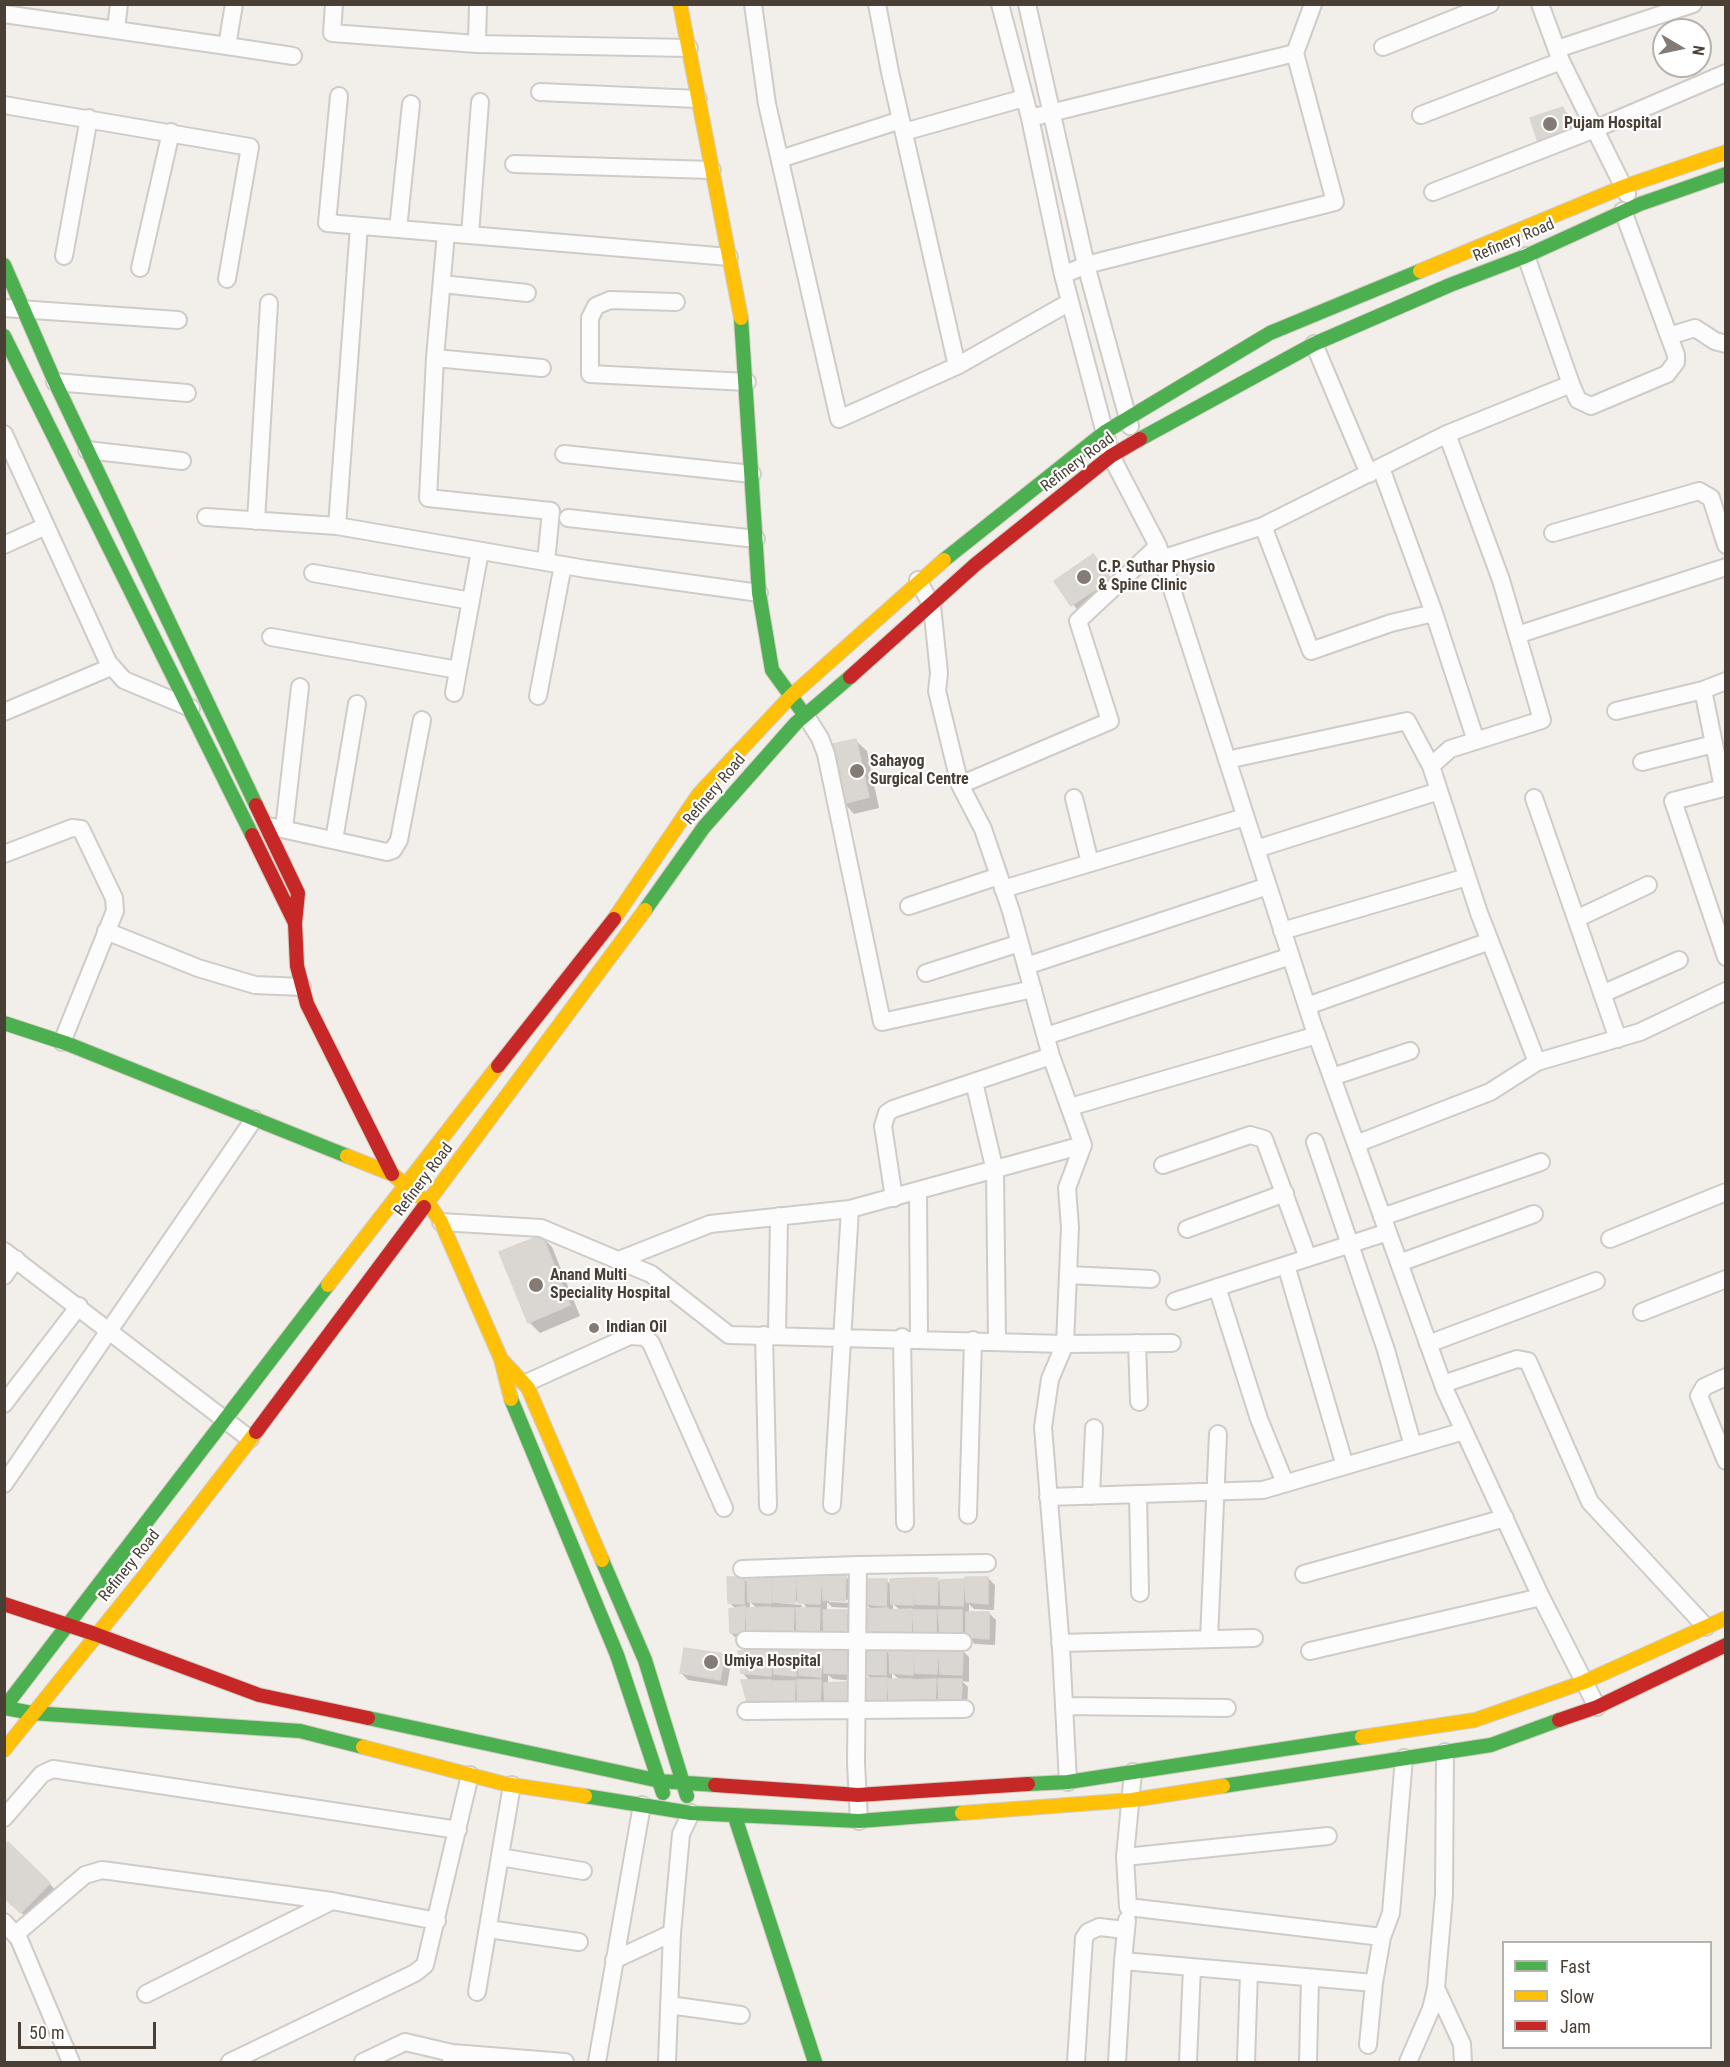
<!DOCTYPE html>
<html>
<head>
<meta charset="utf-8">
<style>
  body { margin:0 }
  #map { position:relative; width:1730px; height:2067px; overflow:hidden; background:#f2eeea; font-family:"Roboto Condensed",sans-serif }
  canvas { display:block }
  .frame { position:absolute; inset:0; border:6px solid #493f35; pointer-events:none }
  .legend { position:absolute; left:1502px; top:1941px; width:210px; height:108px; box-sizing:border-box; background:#fff; border:2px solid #b6b2ae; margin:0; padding:8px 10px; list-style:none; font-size:18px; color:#493f35 }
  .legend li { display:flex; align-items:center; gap:12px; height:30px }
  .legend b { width:30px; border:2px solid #b6b2ae }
  .north { position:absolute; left:1652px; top:18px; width:60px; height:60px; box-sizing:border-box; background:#fff; border:2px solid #b6b2ae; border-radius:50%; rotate:99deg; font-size:16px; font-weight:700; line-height:24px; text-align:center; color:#493f35 }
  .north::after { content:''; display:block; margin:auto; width:21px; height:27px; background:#847c74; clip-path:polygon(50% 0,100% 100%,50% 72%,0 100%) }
  .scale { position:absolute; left:18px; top:2022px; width:138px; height:27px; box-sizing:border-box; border:3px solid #493f35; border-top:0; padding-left:8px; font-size:18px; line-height:21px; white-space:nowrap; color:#493f35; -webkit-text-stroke:4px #fff; paint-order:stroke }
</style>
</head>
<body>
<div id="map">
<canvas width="1730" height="2067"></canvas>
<div class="frame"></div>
<ul class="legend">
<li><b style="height:8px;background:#4caf50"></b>Fast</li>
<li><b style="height:8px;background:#ffc107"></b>Slow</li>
<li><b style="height:8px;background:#c62828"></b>Jam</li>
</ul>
<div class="north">N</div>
<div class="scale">50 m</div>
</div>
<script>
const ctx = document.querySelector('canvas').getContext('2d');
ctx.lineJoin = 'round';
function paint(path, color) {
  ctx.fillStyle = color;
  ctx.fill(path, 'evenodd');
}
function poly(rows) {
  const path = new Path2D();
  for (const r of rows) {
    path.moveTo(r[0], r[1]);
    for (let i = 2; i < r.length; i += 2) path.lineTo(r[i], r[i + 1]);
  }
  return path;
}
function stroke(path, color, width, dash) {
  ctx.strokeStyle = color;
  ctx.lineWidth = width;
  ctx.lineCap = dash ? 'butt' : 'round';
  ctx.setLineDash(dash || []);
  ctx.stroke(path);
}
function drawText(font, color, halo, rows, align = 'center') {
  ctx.font = font + ' "Roboto Condensed",sans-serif';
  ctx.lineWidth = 4.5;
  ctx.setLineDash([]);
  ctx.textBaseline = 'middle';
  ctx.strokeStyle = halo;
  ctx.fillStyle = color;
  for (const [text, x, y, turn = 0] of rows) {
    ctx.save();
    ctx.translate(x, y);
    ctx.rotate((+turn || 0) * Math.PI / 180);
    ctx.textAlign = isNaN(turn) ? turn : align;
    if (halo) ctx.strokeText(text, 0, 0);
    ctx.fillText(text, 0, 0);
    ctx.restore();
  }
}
const shadow = poly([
  [1563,109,1570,116,1577,139,1546,149,1539,142],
  [1093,556,1116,587,1079,612,1056,582],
  [856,741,867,751,879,808,854,814,844,803],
  [541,1236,552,1247,580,1316,540,1333,529,1322],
  [845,1576,852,1583,852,1600,829,1599,829,1602,852,1603,852,1608,832,1607,827,1602,827,1612,846,1611,853,1618,853,1643,738,1640,731,1633,736,1609,729,1602,744,1578,749,1584,749,1578,821,1579,824,1582],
  [779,1600,803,1602,807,1609,801,1609,802,1605,779,1603],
  [750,1602,758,1609,750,1609],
  [988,1578,995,1585,994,1610,974,1609,969,1604,969,1614,989,1613,996,1620,995,1645,975,1644,968,1637,873,1640,872,1610,866,1604,886,1580,892,1586,891,1580,963,1581,966,1584],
  [893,1604,901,1611,893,1611],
  [846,1649,853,1656,853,1681,833,1679,828,1675,828,1684,847,1684,854,1691,854,1716,776,1713,742,1672,740,1652,796,1650,822,1651,825,1655],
  [891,1649,962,1650,969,1657,969,1682,962,1681,968,1687,967,1712,873,1710,872,1680,865,1673,886,1650,891,1656],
  [892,1673,900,1680,892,1680],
  [724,1656,731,1663,727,1686,688,1680,681,1673],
  [8,1844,60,1894,32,1923,4,1896]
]);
const building = poly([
  [1563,107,1571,132,1538,142,1530,118,1563,107],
  [1093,554,1111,579,1071,606,1054,581,1093,554],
  [856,739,869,797,842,804,829,745,856,739],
  [542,1235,570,1305,528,1323,499,1252,542,1235],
  [822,1575,846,1575,845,1601,823,1600,822,1575],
  [747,1576,771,1576,771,1603,748,1602,747,1576],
  [772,1576,796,1576,795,1603,773,1602,772,1576],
  [727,1577,744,1577,744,1604,728,1603,727,1577],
  [821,1577,820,1604,798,1603,797,1578,821,1577],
  [965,1577,988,1577,988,1604,966,1602,965,1577],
  [914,1578,913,1605,891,1604,890,1579,914,1578],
  [914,1578,938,1578,937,1605,915,1604,914,1578],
  [863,1579,887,1579,886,1606,864,1604,863,1579],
  [964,1579,963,1606,941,1605,940,1580,964,1579],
  [745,1606,744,1633,730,1633,729,1609,745,1606],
  [770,1607,769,1634,747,1633,746,1608,770,1607],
  [770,1608,794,1608,793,1635,771,1634,770,1608],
  [796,1608,820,1608,819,1635,797,1633,796,1608],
  [888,1608,887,1635,865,1634,864,1609,888,1608],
  [912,1609,911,1636,889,1635,888,1610,912,1609],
  [823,1610,847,1610,846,1637,824,1635,823,1610],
  [913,1610,936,1610,936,1637,914,1636,913,1610],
  [938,1610,962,1610,962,1637,940,1635,938,1610],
  [966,1612,989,1612,989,1639,966,1637,966,1612],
  [847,1647,846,1674,824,1673,823,1648,847,1647],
  [913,1647,913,1675,890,1673,889,1648,913,1647],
  [938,1647,937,1674,915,1673,914,1648,938,1647],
  [684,1648,725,1654,720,1680,680,1673,684,1648],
  [886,1648,886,1675,864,1674,862,1649,886,1648],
  [772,1649,771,1676,741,1673,738,1651,772,1649],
  [773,1649,797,1649,796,1676,774,1674,773,1649],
  [939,1649,963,1649,962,1675,940,1674,939,1649],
  [798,1650,822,1650,821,1677,799,1675,798,1650],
  [863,1678,887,1678,886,1705,864,1703,863,1678],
  [888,1679,912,1679,911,1705,889,1704,888,1679],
  [936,1679,935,1706,913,1705,912,1680,936,1679],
  [938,1679,962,1679,961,1706,939,1704,938,1679],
  [741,1680,771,1680,770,1707,748,1705,741,1680],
  [797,1680,821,1680,820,1707,798,1706,797,1680],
  [771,1681,795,1681,794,1708,772,1706,771,1681],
  [848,1682,847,1709,825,1708,824,1683,848,1682],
  [8,1842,50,1883,21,1913,4,1898,4,1846,8,1842]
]);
const street = poly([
  [334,4,332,33,477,44,689,48],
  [753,4,767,104,839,419,957,366],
  [877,4,890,72,957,366,1070,302],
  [1000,4,1030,118,1063,275,1111,456,1158,546,1313,1025,1445,1390,1541,1597,1597,1707],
  [1027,4,1086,265,1130,426],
  [1540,4,1561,61,1627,194],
  [4,14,227,46,234,4],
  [116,29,119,4],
  [477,44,478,4],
  [227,46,293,56],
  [1383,47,1490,4],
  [1557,49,1693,4],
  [1295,53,1313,4],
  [540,92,698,99],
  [339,96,327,223,729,257],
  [4,105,250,147,227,279],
  [1421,115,1561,61],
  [1030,118,1295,53,1335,202,1086,265,1063,275],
  [904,132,1024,98],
  [780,159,901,120],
  [514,164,712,170],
  [1433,192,1595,129,1726,73],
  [398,229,411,104],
  [446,233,435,358,428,498,551,511,546,562],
  [470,235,480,102],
  [64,256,89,118],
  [140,268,171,132],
  [442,284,527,293],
  [676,302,610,300,596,306,590,318,590,374,747,382],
  [4,308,178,320],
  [1669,336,1695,328,1715,341,1726,344],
  [1314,344,1369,474],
  [435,358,542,368],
  [55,382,187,393],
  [1571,384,1578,400,1591,406,1667,374,1676,362,1676,355,1623,211],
  [4,434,108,662,124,680,191,708],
  [1447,434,1501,580,1542,720,1450,749,1431,766,1479,913,1537,1062,1640,1032,1726,991],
  [87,450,182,461],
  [564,454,752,474],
  [1381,468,1434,613,1476,741],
  [206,517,337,526,586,569,759,593],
  [568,518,756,539],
  [256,521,269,303],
  [337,526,359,226],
  [1553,533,1699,491,1711,498,1726,545],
  [4,545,46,526],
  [1161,559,1263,526],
  [313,573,471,601],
  [918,580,932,606,939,673,937,691,960,785,983,829,1011,911,1051,1056,1083,1145,1067,1188,1070,1227,1065,1344,1050,1379,1043,1427,1061,1648,1068,1782],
  [1434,613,1391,623,1311,651,1263,526,1447,434,1571,384,1526,256],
  [1517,635,1726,567],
  [271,637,458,670],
  [1726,681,1703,690,1723,788,1673,801,1726,957],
  [454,693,480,551],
  [538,696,563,565],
  [1616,711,1703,690],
  [4,712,111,667],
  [806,716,820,738,826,754,882,1022,1033,989],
  [1227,760,1407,721,1431,766],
  [1642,762,1714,744],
  [960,785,1110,721,1078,621,1158,546],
  [1074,798,1090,863],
  [1534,798,1618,1039],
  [268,826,387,852,393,850,399,840,422,720],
  [284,829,300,687],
  [334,840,357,704],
  [1256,849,1439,791],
  [4,854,72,828,81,829,114,898,115,911,62,1042],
  [1003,889,1245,817],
  [909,906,999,876],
  [1576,919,1648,885],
  [106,931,198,968,255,985,302,987],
  [1282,931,1467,877],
  [1026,966,1268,886],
  [926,973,1020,943],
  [1602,994,1679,960],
  [1307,1006,1490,941],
  [1046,1036,1291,956],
  [1332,1077,1410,1051],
  [974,1082,995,1171,997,1341],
  [1070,1107,1317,1035],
  [1315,1142,1386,1350,1413,1446],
  [1356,1144,1490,1092,1537,1062],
  [1163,1165,1250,1135,1264,1139,1308,1258],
  [918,1191,919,1338],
  [894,1198,883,1126,887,1113,893,1109,1051,1056],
  [1382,1217,1541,1162],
  [441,1222,541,1228,651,1274,729,1335,1065,1344,1172,1343],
  [1187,1229,1285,1193],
  [1610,1239,1726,1192],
  [4,1251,250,1439],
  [619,1260,710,1224,850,1209,1083,1145],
  [1399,1263,1534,1214],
  [1286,1265,1345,1466],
  [1068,1275,1151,1279],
  [4,1276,16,1259],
  [1217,1287,1259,1419,1285,1483],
  [1175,1301,1388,1232],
  [1642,1312,1726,1279],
  [764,1335,768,1506],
  [777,1335,779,1216],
  [902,1337,905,1523],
  [1137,1343,1139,1402],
  [1428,1344,1596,1281],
  [1726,1377,1704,1387,1699,1396,1726,1461],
  [526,1383,630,1336,645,1337,651,1343,724,1508],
  [1443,1384,1517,1359,1528,1361,1590,1502,1706,1627],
  [4,1404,79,1306],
  [4,1484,254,1119],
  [1138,1494,1140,1593],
  [1091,1496,1094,1428],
  [1048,1497,1263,1490,1464,1431],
  [832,1505,850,1209],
  [968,1515,973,1340],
  [742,1569,858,1565],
  [1304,1574,1505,1518],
  [1209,1639,1218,1434],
  [745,1640,963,1642],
  [1060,1643,1254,1638],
  [1310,1651,1541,1597],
  [1064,1706,1227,1708],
  [746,1711,965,1709],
  [4,1818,42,1774,53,1769,458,1830],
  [859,1821,856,1763,858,1565,987,1563],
  [500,1857,583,1871],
  [1125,1857,1328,1836],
  [4,1922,19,1939,71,2062],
  [488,1929,579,1942],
  [16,1934,85,1875,102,1870,332,1901,437,1921],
  [1382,1937,1391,1913,1404,1758],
  [614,1960,672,1933],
  [1123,1961,1127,1920],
  [1436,1988,1462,2044,1463,2062],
  [477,1992,512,1785],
  [146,1994,332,1901],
  [669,2005,741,2015],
  [1368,2045,1374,1983],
  [230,2062,415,1973,425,1965,470,1775],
  [363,2062,405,2042,452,2053],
  [451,2062,452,2053,565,2062],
  [597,2062,642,1805],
  [667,2062,672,1933,681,1834,691,1813],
  [1076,2062,1084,1938,1088,1932,1099,1927,1126,1930],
  [1117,2062,1123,1961,1374,1983,1382,1937,1128,1907,1125,1857,1133,1772],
  [1188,2062,1192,1967],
  [1246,2062,1249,1972],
  [1308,2062,1310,1978],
  [1408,2062,1431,2009,1436,1988,1444,1895,1445,1752]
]);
const fast = poly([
  [4,265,55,382,256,805],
  [741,318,759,593,772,670,801,710],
  [4,336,252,835],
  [1140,439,1314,344,1450,285,1526,256,1640,204,1726,174],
  [944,560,1105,432,1270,333,1420,271],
  [645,910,704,827,796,723,850,677],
  [4,1023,68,1044,347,1156],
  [511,1399,617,1655,663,1793],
  [602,1560,645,1660,687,1796],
  [4,1708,328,1285],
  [5,1708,32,1713,300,1731,363,1747],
  [368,1718,660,1781,715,1785],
  [1028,1784,1068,1782,1362,1737],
  [1223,1786,1491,1745,1559,1720],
  [585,1796,691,1813,859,1821,962,1813],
  [735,1817,815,2062]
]);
const slow = poly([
  [680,4,741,318],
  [1420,271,1623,187,1726,152],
  [614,919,699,794,791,696,944,560],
  [347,1156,392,1174,428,1203,441,1222,501,1359,511,1399],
  [424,1207,645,910],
  [328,1285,498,1066],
  [501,1359,528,1388,602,1560],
  [1362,1737,1475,1720,1584,1682,1726,1618],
  [363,1747,505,1784,585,1796],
  [4,1750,146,1574,256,1432],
  [962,1813,1132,1800,1223,1786]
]);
const jam = poly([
  [850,677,976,564,1111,456,1140,439],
  [256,805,298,893,295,923,297,966,307,1004,392,1174],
  [252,835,295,923],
  [498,1066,614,919],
  [256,1432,424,1207],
  [4,1604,95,1634,259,1695,368,1718],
  [1559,1720,1597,1707,1726,1645],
  [715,1785,858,1795,1028,1784]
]);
const markers = [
  [1550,124,8,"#847c74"],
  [1084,577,8,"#847c74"],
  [857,771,8,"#847c74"],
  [536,1285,8,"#847c74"],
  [594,1328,6,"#847c74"],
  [711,1662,8,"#847c74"]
];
const poiNames = [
  ["Pujam Hospital",1564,124],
  ["C.P. Suthar Physio",1098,568],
  ["& Spine Clinic",1098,586],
  ["Sahayog",870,762],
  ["Surgical Centre",870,780],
  ["Anand Multi",550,1276],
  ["Speciality Hospital",550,1294],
  ["Indian Oil",606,1328],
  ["Umiya Hospital",724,1662]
];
const streetNames = [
  ["Refinery Road",1514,241,-23],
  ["Refinery Road",1078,463,-37],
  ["Refinery Road",715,790,-50],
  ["Refinery Road",424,1180,-53],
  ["Refinery Road",130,1566,-51]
];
paint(shadow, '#0003');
paint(building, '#dad6d1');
stroke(building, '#dad5d0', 1.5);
stroke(street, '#cfcbc6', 20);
stroke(fast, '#d3ccc2', 16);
stroke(slow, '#d3ccc2', 16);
stroke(jam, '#d3ccc2', 16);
stroke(street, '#fdfcfc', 16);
stroke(fast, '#4caf50', 14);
stroke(slow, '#ffc107', 14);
stroke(jam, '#c62828', 14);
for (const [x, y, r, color] of markers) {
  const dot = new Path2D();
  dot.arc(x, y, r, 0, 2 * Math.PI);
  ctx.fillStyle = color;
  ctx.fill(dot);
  stroke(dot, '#fff', 2);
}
drawText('bold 16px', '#493f35', '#fff', poiNames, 'left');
drawText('16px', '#493f35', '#fff', streetNames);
</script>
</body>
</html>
